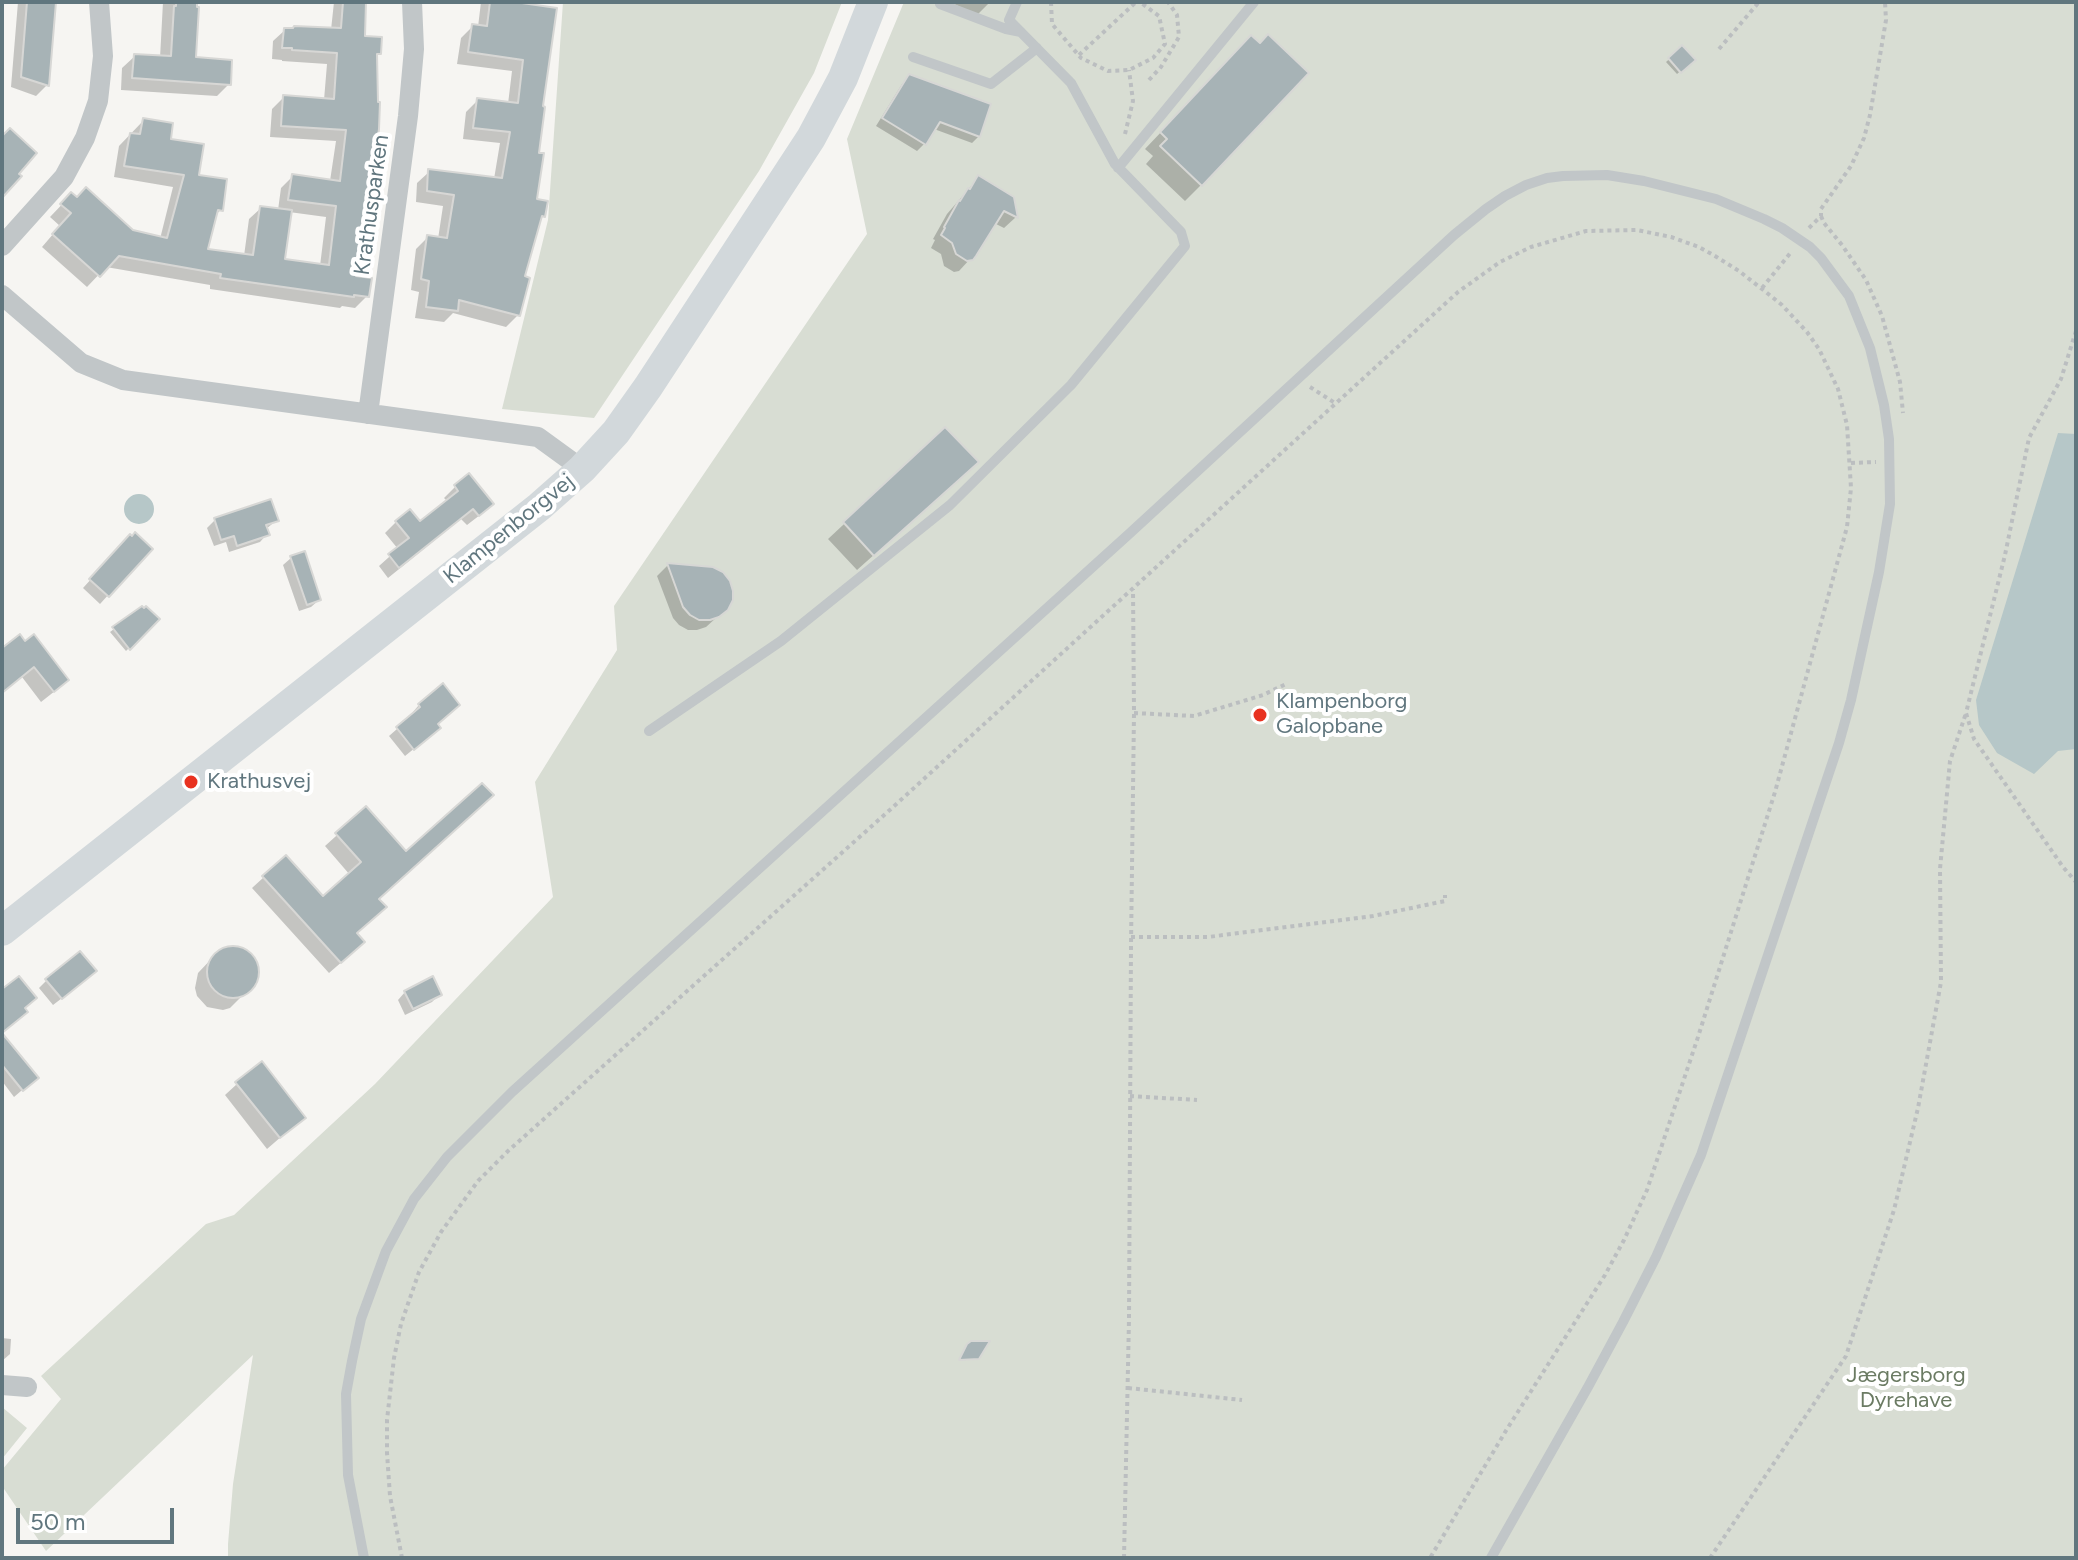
<!DOCTYPE html>
<html>
<head>
<meta charset="utf-8">
<style>
  body { margin:0 }
  #map { position:relative; width:2078px; height:1560px; overflow:hidden; background:#f6f5f2; font-family:Figtree,sans-serif }
  canvas { display:block }
  .frame { position:absolute; inset:0; border:4px solid #60767e; pointer-events:none }
  .scale { position:absolute; left:16px; top:1508px; width:158px; height:36px; box-sizing:border-box; border:4px solid #60767e; border-top:0; padding-left:10px; font-size:24px; line-height:28px; white-space:nowrap; color:#60767e; -webkit-text-stroke:6px #fff; paint-order:stroke }
</style>
</head>
<body>
<div id="map">
<canvas width="2078" height="1560"></canvas>
<div class="frame"></div>
<div class="scale">50 m</div>
</div>
<script>
const ctx = document.querySelector('canvas').getContext('2d');
ctx.lineJoin = 'round';
function paint(path, color) {
  ctx.fillStyle = color;
  ctx.fill(path, 'evenodd');
}
function poly(rows) {
  const path = new Path2D();
  for (const r of rows) {
    if (r.length === 3) {
      path.moveTo(r[0] + r[2], r[1]);
      path.arc(r[0], r[1], r[2], 0, 2 * Math.PI);
      continue;
    }
    path.moveTo(r[0], r[1]);
    for (let i = 2; i < r.length; i += 2) path.lineTo(r[i], r[i + 1]);
  }
  return path;
}
function stroke(path, color, width, dash) {
  ctx.strokeStyle = color;
  ctx.lineWidth = width;
  ctx.lineCap = dash ? 'butt' : 'round';
  ctx.setLineDash(dash || []);
  ctx.stroke(path);
}
function drawText(font, color, halo, rows, align = 'center') {
  ctx.font = font + ' Figtree,sans-serif';
  ctx.lineWidth = 8;
  ctx.setLineDash([]);
  ctx.textBaseline = 'middle';
  ctx.strokeStyle = halo;
  ctx.fillStyle = color;
  for (const [text, x, y, turn = 0] of rows) {
    ctx.save();
    ctx.translate(x, y);
    ctx.rotate((+turn || 0) * Math.PI / 180);
    ctx.textAlign = isNaN(turn) ? turn : align;
    if (halo) ctx.strokeText(text, 0, 0);
    ctx.fillText(text, 0, 0);
    ctx.restore();
  }
}
const green = poly([
  [563,2,842,2,814,73,759,171,594,418,502,409,548,220],
  [904,2,2076,2,2076,1558,228,1558,228,1544,233,1484,253,1355,46,1551,2,1486,2,1470,61,1399,41,1376,206,1224,234,1215,375,1084,553,897,535,782,617,650,614,606,867,234,847,139],
  [2,1407,27,1428,2,1459]
]);
const water = poly([
  [2058,433,2076,434,2076,749,2058,751,2034,774,1997,753,1979,725,1976,700],
  [139,509,15]
]);
const shadow = poly([
  [18,2,54,2,47,85,36,96,11,87],
  [163,2,197,2,194,59,229,84,217,96,121,90,122,68,135,56,160,58],
  [334,2,364,2,363,38,379,53,375,57,366,213,362,217,354,278,367,296,355,308,342,306,340,308,210,289,210,285,106,267,87,287,42,247,60,226,50,217,71,195,132,232,160,239,173,187,114,177,119,146,143,121,169,141,221,210,214,216,206,250,244,256,249,219,261,208,278,210,281,188,293,176,330,181,336,141,270,137,272,109,284,97,324,100,327,64,282,61,282,60,272,59,273,41,285,30,331,30],
  [289,212,326,217,320,266,283,261],
  [481,2,529,2,537,154,535,201,543,216,538,221,523,278,518,315,506,327,453,313,444,322,415,318,419,292,411,290,416,249,428,237,438,239,443,206,416,202,417,183,429,172,494,179,500,143,463,139,466,112,478,100,508,104,512,71,457,64,461,38,473,26,478,27],
  [950,2,990,2,977,15],
  [1682,48,1693,60,1677,74,1666,62],
  [1235,54,1201,185,1185,201,1146,164,1153,156,1145,149],
  [910,76,979,136,972,143,934,129,924,144,917,151,876,126,902,84],
  [978,178,1012,198,1016,217,1004,228,994,223,971,258,959,271,954,272,944,266,941,254,931,248,935,240,933,239,947,214],
  [945,430,960,478,857,570,828,539],
  [455,487,480,515,467,525,461,519,388,578,379,566,398,549,385,533,396,522,420,524,448,502,444,498],
  [215,520,277,520,266,529,267,534,260,542,229,552,226,542,214,546,207,528],
  [123,544,150,549,100,604,83,588],
  [291,558,319,600,311,607,299,611,283,565],
  [668,565,713,569,726,609,706,627,697,630,688,630,679,625,673,618,657,576],
  [141,609,158,619,126,651,110,632],
  [19,637,55,691,41,702,22,677,2,693,2,650],
  [419,705,436,724,431,735,405,756,389,736,413,715,412,713],
  [366,809,377,899,355,934,351,954,329,973,252,888,264,877,323,898,350,875,325,846],
  [229,948,244,950,255,962,257,969,254,984,230,1008,223,1010,207,1007,197,996,195,988,198,973,216,954],
  [87,979,53,1005,39,988,47,980],
  [405,992,440,994,432,1002,405,1015,398,1000],
  [2,1063,28,1085,14,1097,2,1081],
  [237,1084,304,1117,267,1149,225,1095],
  [2,1338,11,1339,10,1354,2,1361]
]);
const building = poly([
  [27,2,56,2,49,86,21,77,27,2],
  [176,2,197,2,197,7,199,7,196,57,232,60,231,85,132,78,134,54,171,56,174,6,176,6,176,2],
  [343,2,366,2,365,36,382,37,381,54,377,54,378,102,380,102,379,129,368,214,364,213,356,276,372,278,369,297,354,295,354,297,220,278,221,274,119,256,100,277,52,234,71,213,60,204,71,192,77,197,86,187,133,230,167,238,184,175,124,166,130,133,140,134,143,118,173,123,171,139,204,144,199,175,227,179,223,211,218,210,208,249,253,255,260,206,292,210,285,259,329,265,336,206,288,200,292,174,340,181,346,130,281,126,283,95,334,99,337,53,292,50,292,48,282,48,284,28,293,28,294,26,341,28,343,2],
  [490,2,515,2,557,8,543,106,545,107,539,153,544,153,537,199,548,201,545,217,542,216,525,276,530,278,520,316,459,300,458,311,426,307,429,281,421,279,427,235,447,238,454,195,427,191,428,169,502,178,510,132,473,128,477,98,518,103,523,60,468,52,472,24,487,26,490,2],
  [1268,34,1309,73,1202,186,1160,146,1167,139,1160,132,1251,35,1260,43,1268,34],
  [1682,45,1696,60,1681,73,1668,58,1682,45],
  [909,74,991,104,980,137,940,122,926,145,882,118,909,74],
  [10,128,37,153,19,174,22,176,2,198,2,136,10,128],
  [978,175,1014,197,1018,218,1004,211,976,256,973,260,967,261,956,254,952,243,941,235,945,228,944,227,959,200,960,201,968,188,970,189,978,175],
  [945,427,979,462,874,556,843,522,945,427],
  [469,473,494,504,479,516,473,509,399,568,388,554,409,538,395,521,410,509,420,521,458,491,454,485,469,473],
  [271,499,279,521,266,525,270,535,237,546,234,536,221,540,214,518,271,499],
  [135,532,153,549,109,597,89,579,130,534,132,536,135,532],
  [305,551,321,600,307,605,290,556,305,551],
  [667,563,713,567,723,572,730,581,733,591,733,600,728,610,719,617,710,620,699,620,690,615,683,607,667,563],
  [142,606,144,608,146,606,160,619,130,650,112,627,142,606],
  [20,634,25,641,34,634,69,680,54,692,34,667,2,693,2,648,20,634],
  [443,683,460,705,438,724,441,728,414,750,396,727,420,707,418,704,443,683],
  [482,783,494,795,379,899,387,907,357,933,365,942,341,963,262,876,286,855,323,896,361,862,335,833,366,806,406,851,482,783],
  [233,972,26],
  [80,951,97,971,62,999,45,979,80,951],
  [19,976,37,998,25,1008,28,1012,2,1033,39,1078,23,1091,2,1065,2,989,19,976],
  [433,976,442,995,413,1009,404,991,433,976],
  [262,1061,306,1118,280,1138,235,1082,262,1061],
  [971,1341,990,1341,979,1359,959,1360,967,1344,971,1341]
]);
const path = poly([
  [1051,2,1052,24,1081,58,1108,71,1129,70,1153,58,1165,44,1159,16,1140,2],
  [1719,49,1759,2],
  [1079,55,1136,2],
  [1149,80,1161,67,1179,37,1177,15,1168,2],
  [1125,134,1133,101,1129,70],
  [1821,216,1824,223,1842,245,1866,280,1882,316,1900,382,1903,413],
  [1809,228,1821,216,1821,209,1851,166,1864,138,1870,115,1886,20,1885,2],
  [1762,288,1792,251],
  [2076,331,2061,379,2029,438,2005,555,1966,713,1974,739,2063,867,2076,882],
  [1310,387,1335,403],
  [1851,463,1876,462],
  [1134,713,1194,716,1263,695,1288,683],
  [1131,937,1208,937,1373,916,1445,901,1445,895],
  [1130,1096,1197,1100],
  [1128,1388,1242,1400],
  [402,1558,390,1496,387,1453,387,1420,394,1358,401,1324,419,1272,441,1232,478,1181,508,1151,892,808,1458,292,1500,262,1531,247,1586,231,1637,230,1671,237,1699,247,1715,256,1739,271,1762,289,1782,305,1807,332,1819,349,1838,389,1847,425,1851,488,1847,527,1775,792,1698,1037,1647,1190,1624,1240,1605,1275,1507,1429,1430,1558],
  [1124,1558,1129,1319,1131,946,1134,713,1133,589],
  [1710,1558,1846,1356,1894,1210,1918,1108,1941,982,1940,869,1950,761,1966,713]
]);
const lane = poly([
  [940,4,1006,29,1021,32],
  [913,57,991,84,1037,48],
  [1118,168,1254,2],
  [649,731,781,641,950,505,1071,385,1185,246,1181,232,1115,164,1071,83,1009,20,1017,2],
  [364,1558,348,1475,346,1394,352,1361,361,1319,386,1251,414,1199,447,1157,512,1092,1129,534,1454,235,1486,209,1505,196,1526,185,1547,178,1563,176,1607,175,1644,181,1716,199,1764,219,1782,228,1810,247,1821,258,1849,296,1870,348,1884,405,1889,439,1890,504,1879,572,1851,700,1839,743,1701,1155,1656,1257,1623,1322,1588,1387,1491,1558]
]);
const street = poly([
  [2,246,64,177,85,138,98,101,103,56,99,2],
  [2,295,81,363,123,380,538,437,582,469],
  [368,414,408,116,414,49,412,2],
  [2,1385,27,1387]
]);
const secondary = poly([
  [2,931,539,507,582,469,616,432,648,387,811,138,843,78,873,2]
]);
const markers = [
  [1260,715,8,"#e83220"],
  [191,782,8,"#e83220"]
];
const streetNames = [
  ["Krathusparken",372,205,-82],
  ["Klampenborgvej",509,529,-39]
];
const poiNames = [
  ["Klampenborg",1276,702],
  ["Galopbane",1276,727],
  ["Krathusvej",207,782]
];
const parkNames = [
  ["Jægersborg",1906,1376],
  ["Dyrehave",1906,1401]
];
paint(green, '#d8ddd3');
paint(water, '#b6c7c8');
paint(shadow, '#0003');
paint(building, '#a7b3b6');
stroke(building, '#d7d7d5', 2);
stroke(path, '#bbbec0', 4, [4, 4]);
stroke(lane, '#c1c6c8', 10);
stroke(street, '#c1c6c8', 20);
stroke(secondary, '#d2d8db', 30);
for (const [x, y, r, color] of markers) {
  const dot = new Path2D();
  dot.arc(x, y, r, 0, 2 * Math.PI);
  ctx.fillStyle = color;
  ctx.fill(dot);
  stroke(dot, '#fff', 3);
}
drawText('22px', '#60767e', '#fff', streetNames);
drawText('22px', '#60767e', '#fff', poiNames, 'left');
drawText('22px', '#6b7b63', '#fff', parkNames);
</script>
</body>
</html>
